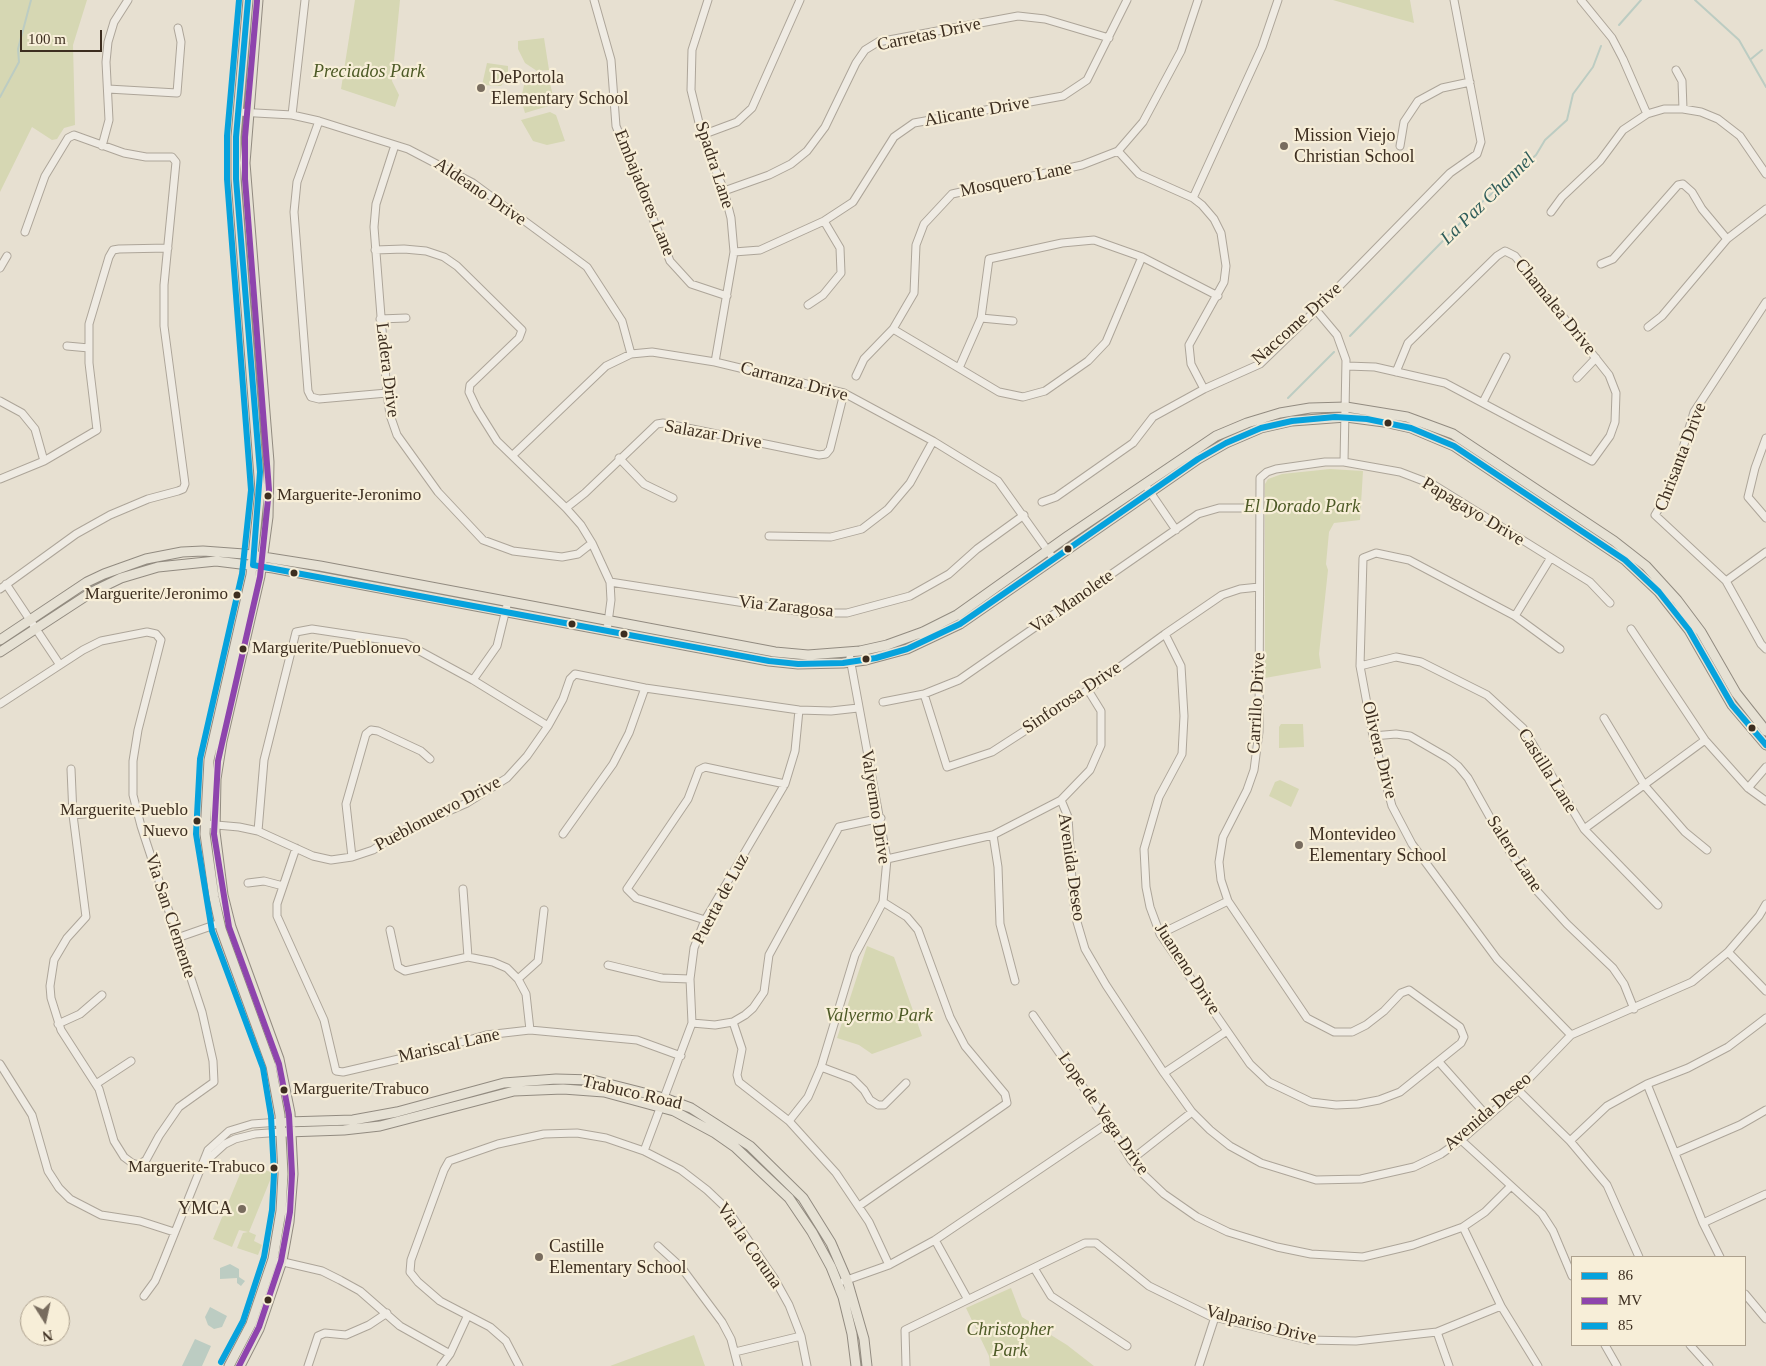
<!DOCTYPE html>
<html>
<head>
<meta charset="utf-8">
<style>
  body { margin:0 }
  #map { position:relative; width:1766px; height:1366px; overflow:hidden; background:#e7e0d1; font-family:Georgia,serif }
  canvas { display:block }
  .legend { position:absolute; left:1571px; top:1256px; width:175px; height:90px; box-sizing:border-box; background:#f7eed8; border:1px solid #ada18e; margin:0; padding:6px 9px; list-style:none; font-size:15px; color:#3d2e20 }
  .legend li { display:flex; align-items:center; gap:10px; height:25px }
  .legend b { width:25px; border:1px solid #ada18e }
  .north { position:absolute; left:20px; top:1296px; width:50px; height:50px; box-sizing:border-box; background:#f7eed8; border:1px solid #ada18e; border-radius:50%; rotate:170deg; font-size:14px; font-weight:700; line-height:20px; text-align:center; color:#3d2e20 }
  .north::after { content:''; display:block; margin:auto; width:18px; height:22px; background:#786c5e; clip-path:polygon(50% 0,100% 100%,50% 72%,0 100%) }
  .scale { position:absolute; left:20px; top:30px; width:82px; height:22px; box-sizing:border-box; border:2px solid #3d2e20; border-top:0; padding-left:6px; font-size:15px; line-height:18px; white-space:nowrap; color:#3d2e20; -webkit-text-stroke:4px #f7eed8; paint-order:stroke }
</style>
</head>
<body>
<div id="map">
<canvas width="1766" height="1366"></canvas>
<ul class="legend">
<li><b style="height:6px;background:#06a2dd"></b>86</li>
<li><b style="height:6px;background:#8e44ad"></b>MV</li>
<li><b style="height:6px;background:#06a2dd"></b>85</li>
</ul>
<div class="north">N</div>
<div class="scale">100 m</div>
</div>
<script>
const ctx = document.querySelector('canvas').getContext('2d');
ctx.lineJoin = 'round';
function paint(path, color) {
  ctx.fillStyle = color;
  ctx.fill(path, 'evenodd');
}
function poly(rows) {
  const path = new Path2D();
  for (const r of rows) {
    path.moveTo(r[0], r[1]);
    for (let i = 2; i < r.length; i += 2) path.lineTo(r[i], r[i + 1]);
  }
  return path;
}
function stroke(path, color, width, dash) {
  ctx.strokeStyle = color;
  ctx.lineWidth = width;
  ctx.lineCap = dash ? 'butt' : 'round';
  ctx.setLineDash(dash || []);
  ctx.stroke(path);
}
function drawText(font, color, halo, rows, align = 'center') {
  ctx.font = font + ' Georgia,serif';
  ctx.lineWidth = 4.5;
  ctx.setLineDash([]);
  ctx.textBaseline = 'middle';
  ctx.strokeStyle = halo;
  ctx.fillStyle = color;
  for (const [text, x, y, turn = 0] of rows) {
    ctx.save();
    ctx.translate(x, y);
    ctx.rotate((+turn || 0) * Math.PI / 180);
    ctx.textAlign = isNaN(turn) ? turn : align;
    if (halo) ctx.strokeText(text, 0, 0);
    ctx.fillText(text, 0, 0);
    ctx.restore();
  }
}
const green = poly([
  [0,0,87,0,73,45,75,125,64,128,57,139,52,140,32,127,0,192],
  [355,0,400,0,392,81,399,95,395,107,341,89],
  [1333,0,1410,0,1414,23,1392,17],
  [544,38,549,70,537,71,525,63,518,49,518,41],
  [487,63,508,66,508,77,501,86,482,85],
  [548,75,555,104,525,113,521,99,524,85,530,79],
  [550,112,556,115,565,141,547,145,533,141,521,120],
  [1330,469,1363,471,1360,520,1334,523,1329,532,1326,564,1328,570,1319,654,1321,668,1265,678,1265,484,1268,479,1282,474],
  [1281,724,1303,724,1304,747,1279,748,1279,727],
  [1280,780,1299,789,1291,807,1269,796,1275,782],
  [867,946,894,957,922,1036,872,1054,859,1045,837,1038],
  [245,1162,273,1173,249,1232,256,1235,254,1241,262,1245,258,1255,237,1248,243,1233,248,1232,239,1230,232,1247,213,1239],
  [1011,1288,1022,1317,1067,1345,1094,1366,990,1366,989,1356,966,1308],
  [694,1335,705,1366,610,1366]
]);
const water = poly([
  [230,1264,239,1269,239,1277,245,1281,241,1286,237,1283,237,1278,220,1279,220,1268],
  [210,1307,227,1316,222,1327,214,1329,208,1325,205,1317],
  [195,1339,211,1346,202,1366,182,1366]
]);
const stream = poly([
  [1695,0,1739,40,1766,87],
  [1619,25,1641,0],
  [1751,59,1762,50],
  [0,97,19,62,18,49,31,0],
  [1350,336,1474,209,1536,155,1545,140,1567,120,1573,94,1593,67,1601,46],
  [1288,398,1334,352]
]);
const minor = poly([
  [594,0,611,60,616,126,670,261,691,284,727,296],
  [708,0,692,50,691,90,702,135,724,191,731,218,734,252,715,362],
  [1581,0,1612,38,1623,59,1647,114],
  [1676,70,1682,81,1683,109],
  [108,89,177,93,181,42,178,28],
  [238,112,292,115,319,121,408,149,473,183,587,267,622,321,631,354],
  [292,115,305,0],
  [319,121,297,182,294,212,308,391,311,397,319,399,387,393],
  [702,135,737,122,752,108,800,0],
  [395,145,376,204,374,227,387,393,390,415,397,435,438,492,483,540,513,551,562,557,578,554,592,543],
  [102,146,109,120,106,62,108,42,114,22,128,0],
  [1400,146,1404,122,1418,101,1442,88,1470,82],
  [1118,151,1139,174,1193,198,1202,205,1214,219,1221,233,1226,266,1224,282,1189,345,1191,364,1204,389],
  [724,191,769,175,791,164,807,151,825,127,856,63,865,50,878,42,1018,16,1045,19,1109,38],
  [1193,198,1262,47,1278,0],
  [1551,212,1562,197,1600,161,1623,130,1647,114,1664,109,1683,109,1701,112,1718,119,1740,136,1766,174],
  [375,250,404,249,426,251,444,257,457,266,522,330,519,338,470,385,469,392,477,409,497,441,566,508,581,525,592,543,610,582,611,600,607,630],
  [734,252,760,250,824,221,853,202,894,137,914,123,1063,96,1087,80,1127,0],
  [1601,264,1613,259,1678,185,1683,184,1692,192,1702,209,1727,239],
  [0,268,7,256],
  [1766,302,1694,412,1670,490,1655,515,1726,581,1761,644,1766,649],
  [808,305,823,295,841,273,840,248,824,221],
  [1316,310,1337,335,1346,360,1344,462],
  [981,318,1013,321],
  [380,319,406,318],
  [1648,327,1662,316,1727,239,1766,209],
  [893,329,999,392,1023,397,1045,391,1088,361,1106,342,1142,257],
  [67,346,89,348],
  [1347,366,1375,367,1445,383,1592,461,1610,436,1615,422,1616,393,1609,375,1515,256,1505,251,1497,256,1408,343,1396,372],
  [959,368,981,318,989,259,1062,243,1094,240,1142,257,1218,296],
  [856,376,864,359,893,329,914,293,916,245,924,224,952,194,1082,165,1118,151,1143,122,1181,51,1198,0],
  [1577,378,1596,358],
  [0,401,22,413,35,429,44,461],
  [1483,402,1506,357],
  [1766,438,1755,468,1748,497,1766,518],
  [513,455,606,366,631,354,652,352,715,362,844,393,933,441,998,481,1053,558],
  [619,458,644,484,673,498],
  [0,479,44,461,97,430,89,363,89,324,109,257,113,250,119,249,168,248],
  [1148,489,1176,530],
  [1042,502,1056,497,1133,443,1153,417,1204,389,1260,364,1316,310,1450,173,1477,154,1481,142,1454,0],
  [566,508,585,493,657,424,663,423,819,455,826,454,830,449,844,393],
  [769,536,831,537,862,529,888,509,910,483,933,441],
  [1726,581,1766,552],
  [610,582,809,613,847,613,910,596,949,574,977,549,1024,515],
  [6,584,60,665],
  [0,589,76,534,110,515,148,499,178,491,183,489,185,484,164,326,164,285,176,162,172,157,146,157,124,153,74,135,68,138,45,176,25,232],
  [1515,616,1550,559],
  [1631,629,1705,740,1748,788,1766,801],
  [1165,634,1181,666,1184,716,1182,754,1159,797,1144,849,1146,887,1150,907,1160,934,1250,1064,1269,1082,1311,1102,1336,1105,1358,1104,1379,1100,1400,1092,1461,1043,1464,1037,1460,1027,1409,990,1401,993,1384,1011,1366,1025,1352,1032,1334,1032,1307,1018,1228,901,1221,880,1219,862,1223,837,1247,790,1254,770,1259,732,1260,478,1267,472,1276,469,1325,462,1344,462,1400,472,1434,485,1590,582,1610,603],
  [1560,649,1515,616,1409,560,1376,553,1363,558,1360,666,1373,736,1392,806,1412,844,1497,959,1571,1035],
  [1360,666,1396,657,1421,662,1487,695,1523,728,1584,829,1658,905],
  [473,680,497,646,508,601],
  [924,694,947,767,992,752,1088,690,1165,634,1222,595,1240,589,1259,587],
  [883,702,924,694,959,680,1198,514,1219,508,1260,508],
  [0,704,83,650,101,641,147,632,156,634,161,640,138,730,133,761,133,795,141,826,202,1012,213,1061,214,1082,179,1107,159,1136,146,1160,139,1165,132,1163,124,1157,114,1141,99,1089,61,1030,51,998,50,986,54,960,67,938,86,917,73,815,71,769],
  [1604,718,1645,786,1685,832,1707,850],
  [1373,736,1396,734,1410,736,1448,758,1458,766,1468,778,1506,846,1537,891,1567,924,1613,968,1624,984,1634,1009],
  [1748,788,1766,767],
  [1061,800,1068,817,1073,897,1077,922,1085,949,1106,985,1164,1073,1192,1112,1210,1130,1230,1146,1261,1163,1316,1180,1361,1179,1414,1167,1441,1154,1461,1140,1518,1090,1571,1035,1692,982,1728,952,1759,916,1766,904],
  [73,815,136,809],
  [205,824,239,827,258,831,313,856,331,860,352,857,373,850,398,833,467,803,507,778,527,756,548,726,563,699,570,679,575,674,645,688,799,710,831,711,858,708],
  [1584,829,1705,740],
  [258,831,264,760,296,632,312,629,405,643,473,680,548,726],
  [563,834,613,764,629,733,645,688],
  [993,835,998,867,1000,924,1015,981],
  [296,848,277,904,277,916,324,1020,336,1071,343,1072,416,1055,486,1035,530,1030,637,1040,681,1056],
  [352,857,346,804,366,734,371,730,378,731,421,751,430,759],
  [887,859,993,835,1061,800,1090,770,1101,745,1101,711,1088,690],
  [248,883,264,881,283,886],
  [463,889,468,957],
  [705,920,636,898,627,889,688,799,699,770,705,767,785,784],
  [390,930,398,967,405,971,468,957,493,962,507,968,518,979,526,994,530,1030],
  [1160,934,1228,901],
  [177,938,220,923],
  [1728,952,1766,991],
  [608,965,662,978,690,979],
  [518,979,538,961,544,910],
  [1033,1015,1108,1123,1131,1160,1143,1174,1164,1194,1197,1217,1228,1232,1277,1247,1311,1254,1363,1257,1413,1245,1463,1227,1485,1212,1510,1187],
  [733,1022,742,1049,737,1075,739,1082,789,1121,836,1173,869,1222,889,1265],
  [692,1023,715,1025,733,1022,745,1015,753,1008,764,992,769,955,839,827,881,818],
  [58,1024,80,1014,102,995],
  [1439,1062,1488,1117],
  [0,1064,32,1115,48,1171,59,1188,70,1199,101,1215,140,1221,174,1232],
  [821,1067,853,1079,864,1090,870,1100,878,1105,884,1105,906,1083],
  [1164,1073,1227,1031],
  [96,1084,131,1061],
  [1647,1084,1703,1223,1720,1257],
  [1518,1090,1570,1141,1607,1185,1639,1257],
  [789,1121,808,1097,821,1067,855,955,883,902,887,859,850,658],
  [1461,1140,1542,1214,1553,1231,1572,1276],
  [1570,1141,1607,1106,1647,1084,1688,1068,1728,1047,1766,1018],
  [644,1151,692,1023,690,979,694,948,705,920,785,784,795,751,799,710],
  [1675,1153,1740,1125,1766,1110],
  [1131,1160,1192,1112],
  [204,1163,225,1144,235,1139,255,1134,282,1132],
  [859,1206,1007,1103,1005,1094,965,1046,950,1017,918,930,907,917,883,902],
  [1703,1223,1766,1194],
  [1463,1227,1501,1306,1538,1366],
  [935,1240,967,1298],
  [658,1246,681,1267,722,1322,731,1339,738,1366],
  [279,1261,322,1271,340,1280,360,1291,400,1326,450,1354],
  [1034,1268,1051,1296,1127,1346],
  [844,1281,889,1265,935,1240,1108,1123],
  [1745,1294,1766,1319],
  [144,1296,155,1281,163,1262,208,1150,229,1131,252,1124,280,1122],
  [1437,1332,1449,1366],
  [1605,1345,1617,1366],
  [1690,1345,1709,1366],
  [735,1352,801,1336],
  [308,1366,318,1336,325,1333,346,1335,369,1325,387,1313],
  [441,1366,450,1354,467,1317],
  [519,1366,506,1341,490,1327,440,1301,418,1282,410,1272,411,1260,444,1170,449,1161,498,1144,544,1134,577,1133,606,1138,644,1151,681,1170,707,1190,727,1209,774,1278,789,1305,801,1336,807,1366],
  [906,1366,905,1330,1085,1243,1096,1243,1149,1286,1210,1316,1308,1340,1356,1341,1437,1332,1501,1306],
  [1199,1366,1215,1317]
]);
const major = poly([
  [0,640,87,582,104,574,146,559,182,552,203,551,244,554,320,566,775,652,808,655,860,651,887,645,923,632,957,615,1068,536,1216,436,1247,423,1280,413,1310,408,1346,407,1407,417,1453,434,1614,541,1646,566,1677,600,1701,632,1736,693,1766,731],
  [0,652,92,592,121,578,158,567,216,561,273,568,769,661,798,664,843,663,866,660,907,649,960,624,1198,459,1226,443,1261,428,1292,421,1346,417,1384,422,1411,428,1454,446,1625,560,1659,592,1689,630,1732,705,1766,745],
  [287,1122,353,1120,397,1112,504,1083,556,1079,593,1080,664,1098,691,1108,750,1146,803,1198,831,1243,847,1280,864,1339,867,1366],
  [287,1132,344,1130,380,1126,514,1091,563,1089,604,1092,674,1111,715,1133,735,1147,789,1198,812,1232,831,1267,843,1297,852,1334,856,1366],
  [229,1366,251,1324,273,1259,281,1211,283,1174,280,1115,271,1066,221,929,214,897,205,834,209,760,251,575,260,490,236,179,236,137,248,0],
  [240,1366,259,1329,282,1261,289,1222,293,1174,290,1113,279,1059,231,927,223,895,215,832,216,779,222,741,260,576,268,517,269,462,245,163,258,0]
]);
const bus1 = poly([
  [248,0,236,137,236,179,260,472,253,565,769,661,798,664,843,663,876,658,907,649,960,624,1198,459,1226,443,1261,428,1292,421,1335,417,1367,419,1411,428,1454,446,1625,560,1659,592,1689,630,1732,705,1766,745]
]);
const bus2 = poly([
  [239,1366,259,1327,281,1261,290,1212,292,1174,289,1115,279,1064,229,927,214,834,218,761,260,577,269,490,245,179,245,137,257,1]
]);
const bus3 = poly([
  [221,1362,243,1321,264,1257,272,1210,274,1174,271,1116,263,1068,212,931,196,834,200,759,242,574,251,490,227,179,227,136,239,0]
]);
const markers = [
  [481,88,5,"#786c5e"],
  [1284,146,5,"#786c5e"],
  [1388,423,4.5,"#3d2e20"],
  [268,496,4.5,"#3d2e20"],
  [1068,549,4.5,"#3d2e20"],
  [294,573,4.5,"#3d2e20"],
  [237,595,4.5,"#3d2e20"],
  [572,624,4.5,"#3d2e20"],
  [624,634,4.5,"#3d2e20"],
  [243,649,4.5,"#3d2e20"],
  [866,659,4.5,"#3d2e20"],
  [1752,728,4.5,"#3d2e20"],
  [197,821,4.5,"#3d2e20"],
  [1299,845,5,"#786c5e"],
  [284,1090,4.5,"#3d2e20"],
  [274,1168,4.5,"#3d2e20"],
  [242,1209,5,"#786c5e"],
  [539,1257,5,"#786c5e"],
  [268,1300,4.5,"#3d2e20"]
];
const busNames = [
  ["Marguerite-Jeronimo",277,496],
  ["Marguerite/Jeronimo",228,595,"right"],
  ["Marguerite/Pueblonuevo",252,649],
  ["Marguerite-Pueblo",188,811,"right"],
  ["Nuevo",188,832,"right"],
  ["Marguerite/Trabuco",293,1090],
  ["Marguerite-Trabuco",265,1168,"right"]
];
const streetNames = [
  ["Carretas Drive",929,35,-12],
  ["Alicante Drive",977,112,-10],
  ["Spadra Lane",714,165,72],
  ["Mosquero Lane",1016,180,-12],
  ["Aldeano Drive",480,192,34],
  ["Embajadores Lane",644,193,68],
  ["Chamalea Drive",1555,307,51],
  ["Naccome Drive",1297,324,-42],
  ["Ladera Drive",387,370,83],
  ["Carranza Drive",794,382,15],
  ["Salazar Drive",713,435,10],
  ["Chrisanta Drive",1681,457,-69],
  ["Papagayo Drive",1473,512,31],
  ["Via Manolete",1072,602,-35],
  ["Via Zaragosa",786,607,6],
  ["Sinforosa Drive",1072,698,-34],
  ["Carrillo Drive",1257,703,-87],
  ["Olivera Drive",1379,750,76],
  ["Castilla Lane",1547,771,58],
  ["Valyermo Drive",875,807,81],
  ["Pueblonuevo Drive",438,814,-28],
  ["Salero Lane",1514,854,57],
  ["Avenida Deseo",1071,867,82],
  ["Puerta de Luz",721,899,-62],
  ["Via San Clemente",170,916,72],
  ["Juaneno Drive",1187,969,57],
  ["Mariscal Lane",449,1046,-13],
  ["Trabuco Road",632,1093,13],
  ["Avenida Deseo",1488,1112,-41],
  ["Lope de Vega Drive",1103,1114,55],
  ["Via la Coruna",749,1246,55],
  ["Valpariso Drive",1261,1325,14]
];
const parkNames = [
  ["Preciados Park",369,72],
  ["El Dorado Park",1302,507],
  ["Valyermo Park",879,1016],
  ["Christopher",1010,1330],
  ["Park",1010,1351]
];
const poiNames = [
  ["DePortola",491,78],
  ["Elementary School",491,99],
  ["Mission Viejo",1294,136],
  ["Christian School",1294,157],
  ["Montevideo",1309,835],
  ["Elementary School",1309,856],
  ["YMCA",232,1209,"right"],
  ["Castille",549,1247],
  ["Elementary School",549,1268]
];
const waterNames = [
  ["La Paz Channel",1488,199,-44]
];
paint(green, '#d6d7b3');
paint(water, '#bcccc2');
stroke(stream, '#bcccc2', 2);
stroke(minor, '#ada599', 9);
stroke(major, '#928b80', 11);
stroke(minor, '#efebe3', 7);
stroke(major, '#e6e1d4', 9);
stroke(bus1, '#06a2dd', 6);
stroke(bus2, '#8e44ad', 6);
stroke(bus3, '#06a2dd', 6);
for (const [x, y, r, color] of markers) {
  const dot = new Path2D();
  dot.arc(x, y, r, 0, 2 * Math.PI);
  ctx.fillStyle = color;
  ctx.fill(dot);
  stroke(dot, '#f7eed8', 2);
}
drawText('17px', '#3d2e20', '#f7eed8', busNames, 'left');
drawText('18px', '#3d2e20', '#f7eed8', streetNames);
drawText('italic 18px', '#4d5a26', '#f7eed8', parkNames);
drawText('18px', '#3d2e20', '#f7eed8', poiNames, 'left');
drawText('italic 19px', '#2f5d5a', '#f7eed8', waterNames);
</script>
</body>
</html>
